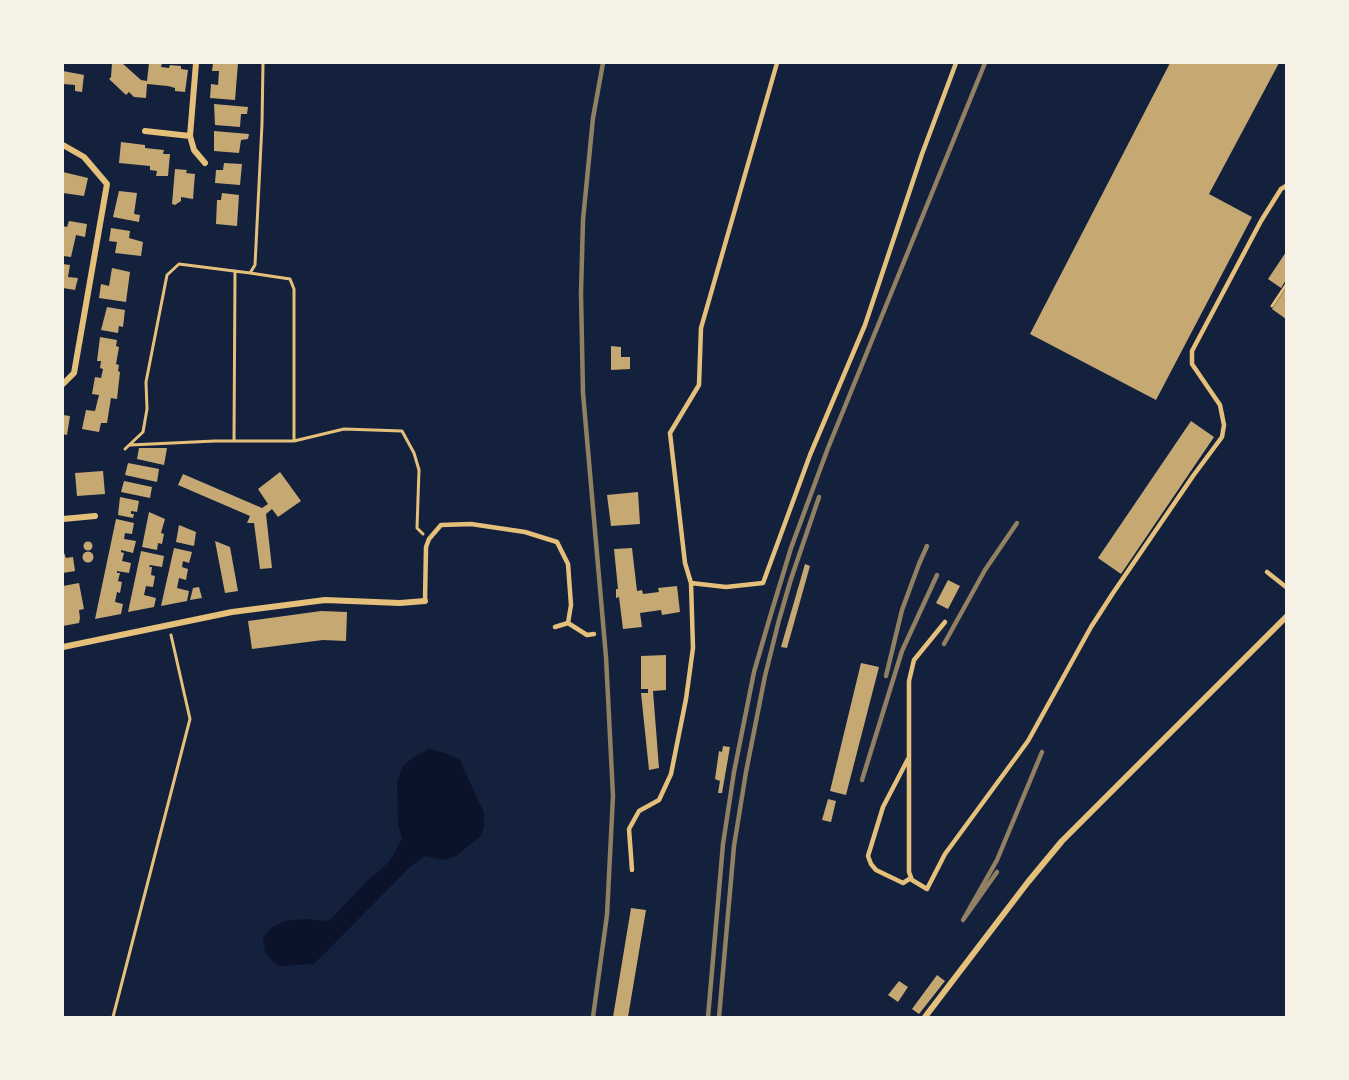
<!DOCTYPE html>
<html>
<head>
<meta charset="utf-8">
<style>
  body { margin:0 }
  #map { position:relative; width:1349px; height:1080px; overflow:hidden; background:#14213d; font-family:Arial,sans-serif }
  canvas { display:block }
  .frame { position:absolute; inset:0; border:64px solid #f6f1e7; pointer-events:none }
</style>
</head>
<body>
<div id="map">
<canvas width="1349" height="1080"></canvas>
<div class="frame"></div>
</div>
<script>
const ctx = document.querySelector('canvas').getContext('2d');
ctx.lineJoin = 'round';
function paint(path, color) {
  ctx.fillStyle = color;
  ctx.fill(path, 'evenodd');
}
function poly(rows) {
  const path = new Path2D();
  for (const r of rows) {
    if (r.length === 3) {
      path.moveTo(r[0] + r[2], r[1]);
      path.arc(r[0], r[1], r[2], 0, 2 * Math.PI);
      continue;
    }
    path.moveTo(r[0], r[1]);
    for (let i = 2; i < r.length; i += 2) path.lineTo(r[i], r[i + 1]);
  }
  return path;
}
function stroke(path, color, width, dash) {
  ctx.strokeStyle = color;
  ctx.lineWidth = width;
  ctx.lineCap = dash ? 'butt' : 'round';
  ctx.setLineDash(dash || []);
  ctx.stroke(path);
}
const water = poly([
  [429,749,445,753,460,760,484,813,484,826,481,836,456,856,444,860,425,856,411,866,314,964,280,966,271,960,265,952,263,938,271,928,285,921,304,919,329,921,368,880,389,862,402,839,398,824,397,782,403,766,414,757]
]);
const building = poly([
  [112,63,122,63,141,80,147,81,149,63,162,63,161,67,169,68,170,65,181,66,181,69,188,70,185,92,175,91,175,88,168,86,147,84,146,98,134,97,129,92,126,95,109,79,111,77],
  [213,63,238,63,235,100,210,98,211,84,218,85,219,71,212,71],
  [1170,63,1279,63,1209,194,1252,217,1156,400,1030,334],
  [63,71,84,75,82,92,75,91,75,85,63,84],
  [214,104,248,107,247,114,241,114,240,127,215,125],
  [214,131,249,134,248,139,241,140,239,153,214,151],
  [121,142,145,145,145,148,164,150,163,154,170,154,168,176,156,176,157,171,150,170,150,166,119,163],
  [224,163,242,164,240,185,215,183,216,170,223,170],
  [175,169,187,170,186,173,195,174,193,199,181,197,181,201,175,205,172,204],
  [63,172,88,178,84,196,63,193],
  [119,191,137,193,134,214,140,215,139,222,113,217],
  [222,193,239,195,237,226,216,224,217,200,221,200],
  [69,221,87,224,85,237,76,235,71,257,63,256,63,226,67,227],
  [111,228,130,231,129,238,143,242,141,256,115,253,117,242,109,241],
  [1286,252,1286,280,1281,288,1268,279],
  [63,264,70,265,68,277,78,278,75,290,63,288],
  [112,268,130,272,126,302,99,298,101,284,109,286],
  [1286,288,1286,319,1272,309],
  [107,307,125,310,123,327,119,326,118,333,101,330],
  [100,337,117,340,116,346,119,347,116,364,119,365,118,371,120,372,117,399,111,398,107,423,101,423,99,432,82,429,86,410,95,411,99,395,92,394,95,377,101,378,103,369,100,368,101,361,97,361],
  [611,346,621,347,621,357,630,357,630,369,611,370],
  [63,415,70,416,67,435,63,434],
  [1191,421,1214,437,1121,574,1098,558],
  [139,448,167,448,164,465,137,459],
  [128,463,159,469,157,482,125,475],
  [103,471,105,494,77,496,75,473],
  [280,472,301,501,278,517,272,509,266,514,272,568,260,569,254,523,247,523,250,516,178,485,183,474,262,508,268,504,258,489],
  [124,481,152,487,150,498,121,492],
  [638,492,640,524,611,526,607,495],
  [120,497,139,501,137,512,131,511,131,514,134,514,133,518,118,515],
  [149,512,165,519,161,533,164,534,162,544,158,543,157,550,142,547],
  [116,519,134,523,132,534,125,533,124,539,136,541,133,553,121,550,121,552,124,553,122,561,131,563,129,573,117,571,117,573,120,573,118,581,122,582,120,593,117,592,115,602,123,604,121,614,95,619],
  [179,525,196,532,194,546,176,542],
  [215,541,230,547,238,591,225,593],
  [88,546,4.5],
  [174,548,192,552,189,563,183,561,182,567,188,569,186,580,179,578,177,588,189,591,187,601,161,606],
  [632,548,637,591,642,590,643,594,659,592,658,588,677,586,680,612,662,615,661,610,640,613,642,627,623,629,619,597,616,598,616,589,618,589,614,549],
  [63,550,66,558,73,557,75,571,63,573],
  [141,551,164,556,162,567,150,565,149,567,152,567,151,575,155,576,153,587,146,586,144,595,156,598,154,607,128,612],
  [88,557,5.5],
  [805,564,810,566,787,648,781,647],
  [948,580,960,586,948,609,936,603],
  [79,583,84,609,79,610,80,618,79,623,63,626,63,586],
  [199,587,202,598,190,600,193,588],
  [321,611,347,612,346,641,323,640,252,649,248,621],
  [666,655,666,690,653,691,659,768,649,770,641,693,648,693,648,689,641,689,641,656],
  [861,663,879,667,846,795,830,791],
  [723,746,730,747,722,793,718,793,720,781,715,779,719,751,722,752],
  [828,799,836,801,831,822,822,820],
  [631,908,646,910,628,1017,613,1017],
  [937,975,945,981,919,1014,912,1009],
  [899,981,908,987,898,1002,888,995]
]);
const path = poly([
  [250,273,290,279,294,289,294,441],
  [1272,306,1286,285],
  [234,441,235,271],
  [130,445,215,441,294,441,344,429,402,431,414,453,419,470,417,528,423,534],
  [125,449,143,432,147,409,146,382,167,275,179,264,250,273,255,265,262,124,263,63],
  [113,1017,190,719,171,635]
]);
const service = poly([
  [777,63,701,328,699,385,670,433,685,563,691,583,726,587,763,583,810,455,865,325,922,154,956,63],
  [1267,572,1286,587],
  [425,601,426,547,429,539,441,525,471,524,525,532,557,542,568,564,571,605,568,623,555,627],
  [945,622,914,660,909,681,909,872,912,880,927,889,945,854,1028,741,1091,627,1113,593,1193,476,1222,437,1224,425,1220,405,1192,364,1192,351,1261,221,1281,189,1286,186],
  [568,623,587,635,594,634],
  [908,759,883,807,868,856,871,864,876,870,903,883,911,878],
  [632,870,629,829,639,811,659,800,671,774,686,699,693,648,691,583]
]);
const minor = poly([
  [145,131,190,136,194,150,205,163],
  [190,136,196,63],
  [63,145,84,157,107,184,74,373,63,384],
  [63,519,95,516],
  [63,647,232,612,325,600,400,603,425,601],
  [925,1017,1028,882,1062,841,1286,617]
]);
const rail = poly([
  [944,644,985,570,1017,523],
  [886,676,902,610,919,564,927,546],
  [862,780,902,651,937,575],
  [997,872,963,920,997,860,1042,752],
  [593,1017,607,915,613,796,606,657,583,393,581,293,583,220,593,118,603,63],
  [708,1017,723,844,734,772,754,672,770,617,791,548,828,448,985,63],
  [719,1017,734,846,746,772,765,676,779,620,791,579,819,497]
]);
paint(water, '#0b132b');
paint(building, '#c6a872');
stroke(path, '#e5c07b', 3);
stroke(service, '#e5c07b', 4.5);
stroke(minor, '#e5c07b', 6);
stroke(rail, '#918062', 4.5);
</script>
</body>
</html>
